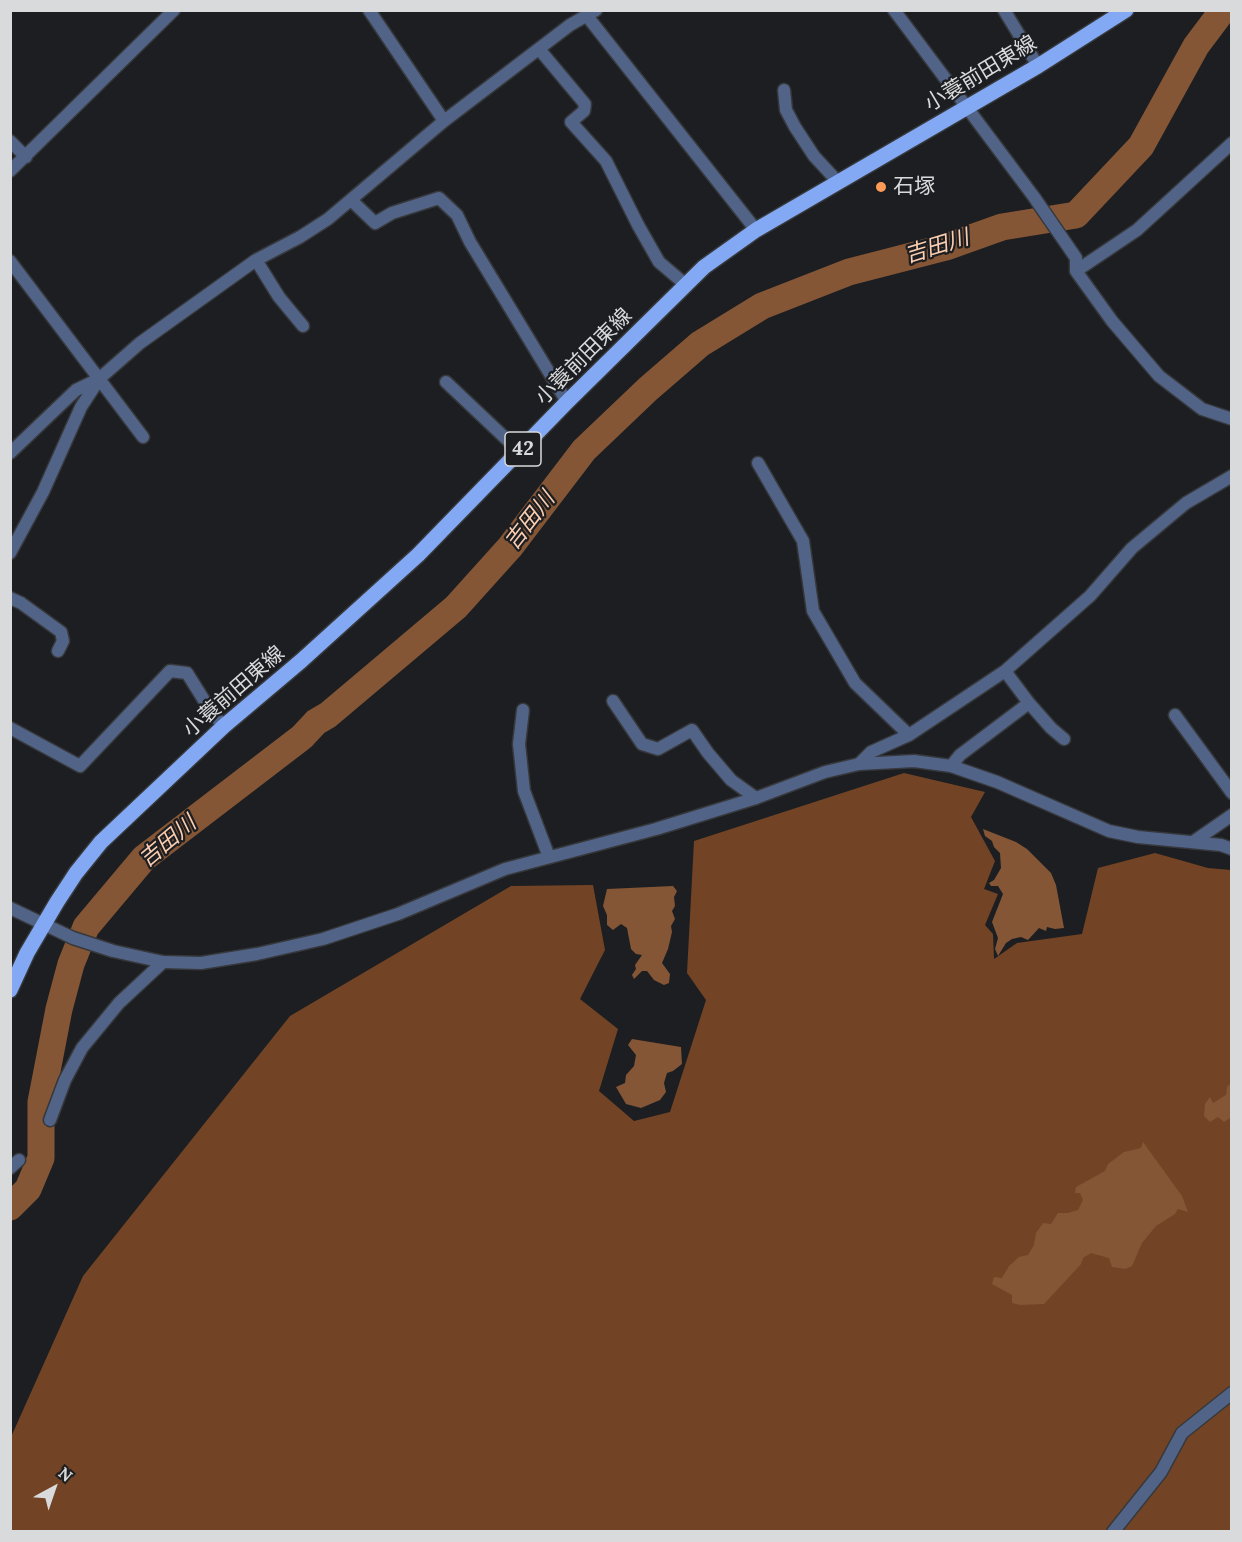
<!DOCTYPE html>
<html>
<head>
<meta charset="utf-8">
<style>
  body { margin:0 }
  #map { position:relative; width:1242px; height:1542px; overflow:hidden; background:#1c1e21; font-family:Lora,serif }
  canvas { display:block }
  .frame { position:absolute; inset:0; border:12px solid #d9dadc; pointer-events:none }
  .north { position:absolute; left:24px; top:1458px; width:60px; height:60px; -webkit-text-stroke:4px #1c1e21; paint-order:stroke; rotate:40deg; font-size:16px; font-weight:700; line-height:24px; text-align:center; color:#d9dadc }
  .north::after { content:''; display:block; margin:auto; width:21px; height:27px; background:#d9dadc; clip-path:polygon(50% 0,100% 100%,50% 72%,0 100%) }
</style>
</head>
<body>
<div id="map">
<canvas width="1242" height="1542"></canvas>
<div class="frame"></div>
<div class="north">N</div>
</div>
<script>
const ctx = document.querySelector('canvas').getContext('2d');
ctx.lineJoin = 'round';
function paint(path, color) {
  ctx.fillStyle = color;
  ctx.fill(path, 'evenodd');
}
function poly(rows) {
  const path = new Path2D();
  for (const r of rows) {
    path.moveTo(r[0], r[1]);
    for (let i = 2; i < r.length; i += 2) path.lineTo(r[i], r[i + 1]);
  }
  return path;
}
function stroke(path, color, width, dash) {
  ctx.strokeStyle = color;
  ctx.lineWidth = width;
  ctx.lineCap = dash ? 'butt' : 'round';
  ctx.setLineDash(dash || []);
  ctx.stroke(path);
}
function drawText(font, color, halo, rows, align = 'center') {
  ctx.font = font + ' Lora,"Noto Sans JP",serif';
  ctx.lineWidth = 4.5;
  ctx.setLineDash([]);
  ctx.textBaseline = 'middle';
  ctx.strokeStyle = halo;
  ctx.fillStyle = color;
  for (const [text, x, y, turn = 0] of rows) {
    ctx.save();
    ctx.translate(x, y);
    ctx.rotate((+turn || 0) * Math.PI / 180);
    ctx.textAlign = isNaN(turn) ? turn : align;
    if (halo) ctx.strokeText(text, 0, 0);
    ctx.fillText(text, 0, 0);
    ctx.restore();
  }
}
const forest = poly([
  [904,773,985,792,971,817,995,861,984,889,998,894,985,925,993,934,994,959,1017,943,1082,934,1098,868,1155,853,1208,868,1231,870,1231,1531,11,1532,11,1437,83,1276,290,1016,511,886,593,885,605,950,580,999,618,1029,599,1091,634,1121,670,1112,706,1000,687,973,694,841]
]);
const water = poly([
  [983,829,1016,842,1027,849,1051,873,1056,885,1064,928,1055,929,1047,927,1046,931,1039,928,1028,940,1021,937,1012,939,1006,943,998,956,995,949,998,938,992,922,1003,894,998,886,991,886,989,883,994,880,1001,868,1000,853,994,847,992,841,985,836],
  [673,886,677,891,674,897,675,906,672,911,675,919,671,926,672,932,668,949,662,963,670,974,669,983,664,985,654,980,647,971,642,971,634,979,632,975,636,969,635,965,642,955,636,954,631,949,627,928,621,924,613,930,607,925,607,915,603,906,607,889],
  [632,1039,681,1047,682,1064,673,1071,667,1073,664,1083,666,1092,660,1100,641,1108,626,1104,616,1087,625,1083,626,1075,634,1066,636,1055,628,1045],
  [1231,1083,1231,1119,1230,1118,1224,1122,1218,1117,1210,1122,1204,1116,1205,1104,1210,1097,1213,1103,1226,1095,1227,1087],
  [1143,1142,1182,1196,1188,1212,1178,1209,1175,1214,1156,1226,1142,1243,1132,1266,1125,1269,1112,1267,1109,1258,1091,1253,1083,1258,1081,1264,1044,1304,1020,1305,1012,1303,1012,1295,992,1284,994,1277,1002,1278,1009,1266,1019,1257,1028,1255,1034,1245,1036,1233,1043,1223,1051,1224,1058,1213,1068,1213,1078,1210,1083,1200,1080,1193,1075,1193,1076,1187,1105,1171,1108,1164,1124,1152,1141,1148]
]);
const river = poly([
  [10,1207,28,1189,41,1158,41,1102,59,1009,71,964,86,927,144,858,302,737,316,722,328,715,456,607,510,547,584,450,648,389,700,344,762,306,849,272,946,247,1002,227,1076,215,1141,146,1196,46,1223,10]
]);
const minor = poly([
  [369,10,444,121],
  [894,10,1034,197,1076,258,1076,271,1112,321,1159,376,1202,409,1232,419],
  [1004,10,1038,66],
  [587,16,756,230],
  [539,49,585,104,584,111,571,122,606,161,638,225,659,262,686,285],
  [784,90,786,110,795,127,814,156,838,182],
  [10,141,26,157],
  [10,171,174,10],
  [351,200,375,223,392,213,439,198,457,215,470,242,567,402],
  [256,260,279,297,303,326],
  [10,261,143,437],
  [1076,271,1137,230,1232,143],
  [446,382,520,452],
  [10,453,76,390,99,379],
  [758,463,803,541,813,611,855,683,909,735],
  [10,553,43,492,81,407,100,378,140,343,256,260,300,237,328,219,444,121,570,25,596,10],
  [10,598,21,603,61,632,63,641,58,651],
  [613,701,642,744,658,749,692,730,708,753,731,780,756,798],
  [1029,703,1051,728,1064,739],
  [523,710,519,744,524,791,549,857],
  [1175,715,1232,793],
  [10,728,80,766,170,671,187,673,212,713,224,726],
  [859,764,871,752,909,735,1005,671,1090,596,1132,548,1186,503,1232,476],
  [951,766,960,755,1029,703,1005,671],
  [1193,842,1232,815],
  [50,1120,65,1080,82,1048,119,1003,163,962],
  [10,1168,19,1160],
  [1113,1532,1161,1472,1182,1433,1232,1393]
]);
const tertiary = poly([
  [10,908,73,938,113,951,163,962,201,963,257,954,323,939,398,914,505,869,656,829,756,798,825,772,859,764,914,761,951,766,997,782,1109,831,1138,837,1221,845,1232,849]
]);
const primary = poly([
  [10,990,27,953,57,902,76,873,101,842,224,726,301,661,418,555,567,402,704,267,756,230,1038,66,1126,10]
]);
const markers = [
  [881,187,6,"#fe9c57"]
];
const shields = [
  [523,449,36]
];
const shieldNames = [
  ["42",523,449]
];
const streetNames = [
  ["小蓑前田東線",981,74,-31],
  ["小蓑前田東線",584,357,-45],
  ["小蓑前田東線",234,692,-41]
];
const poiNames = [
  ["石塚",893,187]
];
const waterNames = [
  ["吉田川",937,247,-17],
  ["吉田川",530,521,-52],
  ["吉田川",168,842,-40]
];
paint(forest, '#724425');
paint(water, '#845636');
stroke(river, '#845636', 27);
stroke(minor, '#36383b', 15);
stroke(tertiary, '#36383b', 15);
stroke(primary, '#36383b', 18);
stroke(minor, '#516387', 12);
stroke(tertiary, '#516387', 12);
stroke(primary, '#84a9f4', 15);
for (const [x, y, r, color] of markers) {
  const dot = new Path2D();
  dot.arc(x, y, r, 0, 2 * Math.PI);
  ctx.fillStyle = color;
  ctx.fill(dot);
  stroke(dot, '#1c1e21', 2);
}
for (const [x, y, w] of shields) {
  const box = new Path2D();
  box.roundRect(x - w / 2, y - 17, w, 34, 4.5);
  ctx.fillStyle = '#1c1e21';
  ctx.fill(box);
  stroke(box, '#d9dadc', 1.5);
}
drawText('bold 20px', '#d9dadc', null, shieldNames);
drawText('21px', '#d9dadc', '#1c1e21', streetNames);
drawText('21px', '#d9dadc', '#1c1e21', poiNames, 'left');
drawText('italic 22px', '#fbceb1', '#1c1e21', waterNames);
</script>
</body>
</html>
